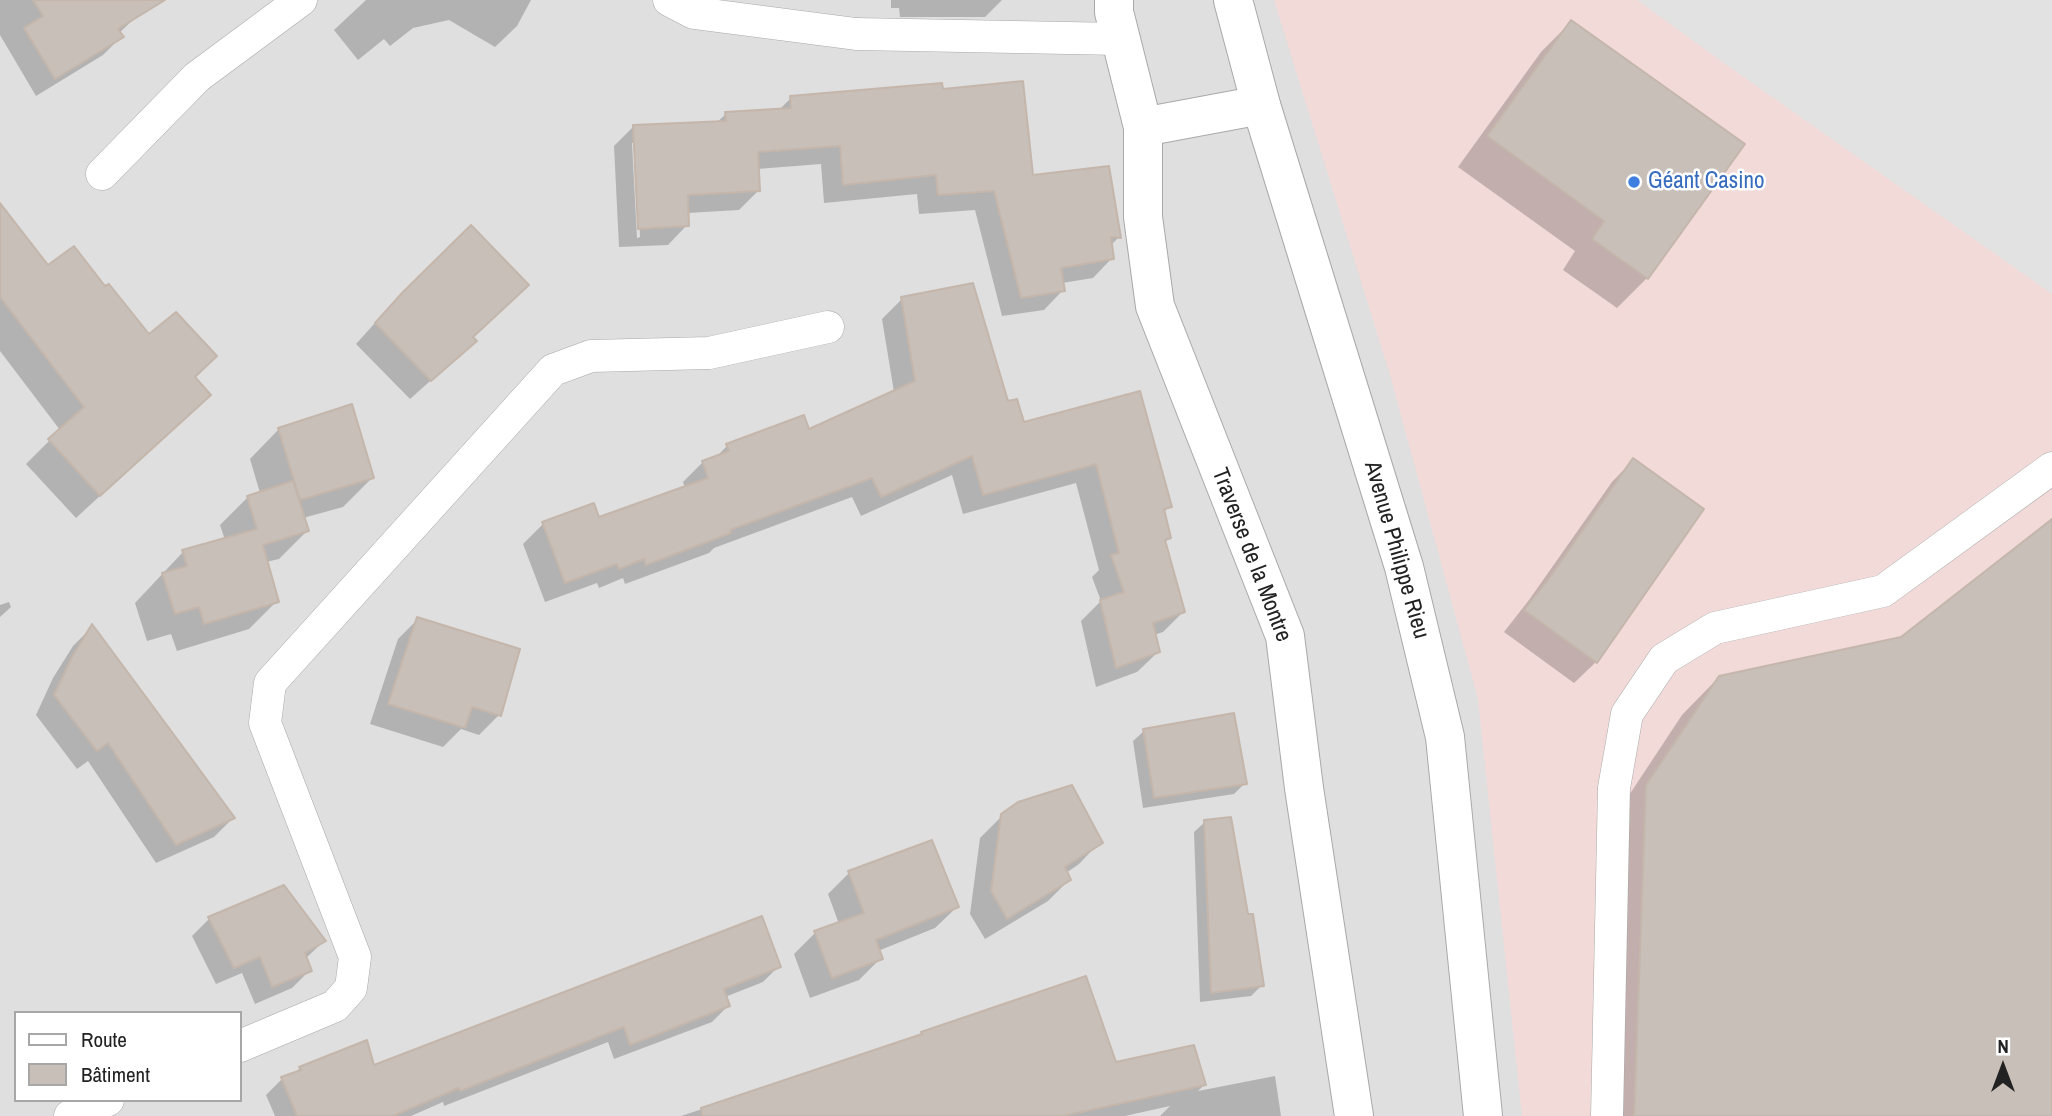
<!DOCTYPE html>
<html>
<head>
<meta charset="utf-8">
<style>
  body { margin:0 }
  #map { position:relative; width:2052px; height:1116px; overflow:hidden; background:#f2efe9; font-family:"Archivo Narrow",sans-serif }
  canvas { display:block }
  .legend { position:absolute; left:14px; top:1011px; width:228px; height:91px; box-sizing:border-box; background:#fff; border:2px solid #a7a7a7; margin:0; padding:9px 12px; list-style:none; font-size:21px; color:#222 }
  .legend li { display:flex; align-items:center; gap:14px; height:35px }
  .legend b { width:35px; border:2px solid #a7a7a7 }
  .north { position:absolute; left:1968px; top:1032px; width:70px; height:70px; -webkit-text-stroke:5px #fff; paint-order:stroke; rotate:0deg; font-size:19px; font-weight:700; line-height:28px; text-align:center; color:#222 }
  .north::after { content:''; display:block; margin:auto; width:24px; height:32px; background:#222; clip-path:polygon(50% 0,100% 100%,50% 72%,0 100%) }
</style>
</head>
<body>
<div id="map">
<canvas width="2052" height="1116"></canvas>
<ul class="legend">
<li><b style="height:9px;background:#fff"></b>Route</li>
<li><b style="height:19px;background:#c7bfb8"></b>Bâtiment</li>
</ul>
<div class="north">N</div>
</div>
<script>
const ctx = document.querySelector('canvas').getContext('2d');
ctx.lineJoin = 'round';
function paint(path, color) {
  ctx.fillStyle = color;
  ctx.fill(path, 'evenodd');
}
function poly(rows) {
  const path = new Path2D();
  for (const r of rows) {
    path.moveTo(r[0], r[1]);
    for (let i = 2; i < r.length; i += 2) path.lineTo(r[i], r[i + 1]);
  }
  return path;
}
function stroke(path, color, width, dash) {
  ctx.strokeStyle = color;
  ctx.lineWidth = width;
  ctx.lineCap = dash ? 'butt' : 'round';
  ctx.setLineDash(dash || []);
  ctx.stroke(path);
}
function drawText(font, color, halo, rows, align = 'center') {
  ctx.font = font + ' "Archivo Narrow",sans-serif';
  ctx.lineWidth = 5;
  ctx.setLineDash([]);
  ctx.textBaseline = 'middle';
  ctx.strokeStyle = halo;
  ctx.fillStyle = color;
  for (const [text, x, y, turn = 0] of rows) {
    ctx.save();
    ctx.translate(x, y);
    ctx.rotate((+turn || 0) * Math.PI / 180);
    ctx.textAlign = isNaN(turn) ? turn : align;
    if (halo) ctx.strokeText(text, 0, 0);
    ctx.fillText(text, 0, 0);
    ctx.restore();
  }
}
const residential = poly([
  [0,0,2052,0,2052,1116,0,1116],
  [16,1013,240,1013,240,1100,16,1100]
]);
const commercial = poly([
  [1274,0,2052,0,2052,1116,1522,1116,1478,699,1390,375]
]);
const parking = poly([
  [1637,0,2052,0,2052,294,1728,66]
]);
const shadow = poly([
  [0,0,128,0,137,16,119,33,121,37,103,55,36,96,0,35],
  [366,0,531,0,517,26,495,47,449,20,413,28,390,46,384,39,358,60,334,30],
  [891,0,1002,0,985,17,900,17,899,8,891,8],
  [1571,22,1647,278,1617,308,1563,270,1575,251,1458,167,1541,52],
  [942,91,1032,177,1119,237,1110,246,1112,258,1093,278,1062,283,1063,290,1044,310,1002,316,975,210,919,214,917,194,824,203,821,164,757,169,758,191,739,210,687,213,687,225,668,245,619,247,614,146,634,126,716,123,726,114,779,110,791,98],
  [632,143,636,143,640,237,637,238],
  [471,228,471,337,475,341,410,399,356,344,383,314],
  [0,230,48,268,105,289,148,336,209,395,76,518,26,464,60,430,0,351],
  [902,299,1007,403,1022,424,1139,394,1170,506,1163,513,1169,538,1164,543,1183,612,1163,632,1154,635,1158,652,1137,672,1096,687,1081,621,1101,601,1092,577,1099,570,1076,483,963,514,952,475,861,516,852,497,714,548,709,553,625,584,623,578,599,588,597,583,545,602,523,544,543,524,598,519,685,488,683,482,703,462,715,458,727,446,808,432,894,392,882,319],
  [279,429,372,478,343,507,303,518,307,531,279,559,266,562,277,601,249,629,177,651,171,634,147,641,135,603,183,552,225,540,220,525,248,497,260,493,250,459],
  [1633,460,1596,662,1574,683,1504,632,1529,600,1612,482],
  [2052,522,2052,1116,1599,1116,1610,824,1682,715,1719,677,1901,639],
  [9,602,11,607,0,617,0,605],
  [418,619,499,715,479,735,461,729,443,747,370,724,398,639],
  [92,627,233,818,214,837,156,863,88,761,77,769,36,715,53,678,73,646],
  [1144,731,1245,783,1234,794,1143,808,1133,741],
  [1002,816,1100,842,1079,864,1066,873,1069,880,1048,901,985,939,970,914,980,838],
  [1205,822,1247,916,1262,985,1251,996,1200,1002,1194,832],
  [849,873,957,907,935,928,878,951,881,958,859,980,810,998,794,954,815,933,839,924,828,894],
  [209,919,324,941,305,959,310,970,292,988,255,1004,242,973,216,984,192,936],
  [779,966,763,982,725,997,728,1006,712,1022,614,1059,608,1042,444,1106,443,1102,411,1116,275,1116,266,1095,282,1079,293,1075,300,1068,373,1067],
  [922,1033,1115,1064,1204,1085,1198,1091,1275,1076,1281,1116,1160,1116,1170,1106,1125,1116,681,1116,917,1038]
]);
const building = poly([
  [33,0,165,0,118,29,124,37,55,79,24,28,43,16,33,0],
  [1571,20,1745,144,1648,279,1592,239,1604,221,1487,136,1571,20],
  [1023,81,1033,175,1109,166,1121,238,1111,237,1114,259,1061,268,1065,291,1021,298,994,191,938,195,936,175,843,185,840,146,758,152,760,191,688,195,689,226,638,229,633,125,726,121,725,112,791,108,790,96,942,83,943,89,1023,81],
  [0,203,48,265,74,246,105,286,109,284,149,334,176,312,217,356,195,377,211,395,100,496,48,439,84,407,0,297,0,203],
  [471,225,529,285,473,337,477,341,431,381,375,323,403,292,471,225],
  [973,283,1008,401,1017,399,1024,422,1140,391,1172,507,1164,509,1171,538,1165,540,1185,612,1153,623,1160,652,1116,668,1100,600,1124,592,1111,555,1119,553,1096,464,983,495,972,456,881,497,872,478,730,530,731,533,646,565,644,559,619,569,617,564,565,583,542,522,594,503,599,517,708,478,702,461,729,451,726,444,804,415,809,429,915,381,901,297,973,283],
  [352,404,374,478,300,500,278,428,352,404],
  [1633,458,1704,509,1597,663,1524,610,1550,577,1633,458],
  [293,481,309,531,263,545,279,602,204,624,199,607,175,614,162,573,187,566,182,550,257,529,247,496,293,481],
  [2052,519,2052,1116,1634,1116,1646,785,1719,676,1901,637,2052,519],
  [417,617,520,649,501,716,472,707,465,728,388,704,417,617],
  [92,624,183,747,235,818,176,845,108,743,97,751,54,695,72,657,92,624],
  [1234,713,1247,784,1154,798,1143,729,1234,713],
  [1072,785,1103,843,1065,867,1071,880,1007,919,991,891,1001,814,1018,802,1072,785],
  [1231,817,1248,914,1253,914,1264,986,1211,993,1204,820,1231,817],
  [932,840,959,907,876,940,883,959,832,978,814,931,864,913,848,871,932,840],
  [284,885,326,941,305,953,312,971,272,987,260,957,234,968,208,917,284,885],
  [762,916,781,967,724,989,730,1006,630,1045,624,1027,460,1091,459,1088,393,1116,297,1116,281,1077,301,1070,299,1067,367,1040,374,1065,762,916],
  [1086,976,1116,1062,1194,1045,1206,1085,1063,1116,702,1116,701,1108,922,1034,921,1032,1086,976]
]);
const service = poly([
  [669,0,694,13,856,34,1121,39],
  [102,174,197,77,301,0],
  [240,1046,335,1006,351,988,355,957,265,723,270,683,553,370,591,356,709,353,828,327],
  [70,1116,108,1100],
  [1607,1116,1614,788,1627,714,1664,659,1715,628,1883,591,2052,468]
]);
const minor = poly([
  [1114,0,1114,12,1143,127,1143,217,1155,306,1285,636,1304,788,1354,1116],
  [1143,127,1261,105]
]);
const tertiary = poly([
  [1233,0,1261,105,1404,567,1445,737,1483,1116]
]);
const markers = [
  [1634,182,7,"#3f7fe0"]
];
const shopNames = [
  ["Géant Casino",1648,182]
];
const streetNames = [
  ["Avenue Philippe Rieu",1396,550,74],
  ["Traverse de la Montre",1251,555,69]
];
paint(residential, '#e0dfdf');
paint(commercial, '#f2dad9');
paint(parking, '#e2e2e2');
paint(shadow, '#0003');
paint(building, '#c7bfb8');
stroke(building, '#c4b6ab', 2);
stroke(service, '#a9a9a9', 33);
stroke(minor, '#a9a9a9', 40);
stroke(tertiary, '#a9a9a9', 40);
stroke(service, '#fff', 32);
stroke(minor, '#fff', 38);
stroke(tertiary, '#fff', 38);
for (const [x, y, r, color] of markers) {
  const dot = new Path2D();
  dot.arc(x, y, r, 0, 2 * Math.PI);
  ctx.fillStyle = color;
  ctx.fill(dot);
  stroke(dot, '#fff', 2.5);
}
drawText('23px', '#366cbe', '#fff', shopNames, 'left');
drawText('23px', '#222', '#fff', streetNames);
</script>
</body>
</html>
